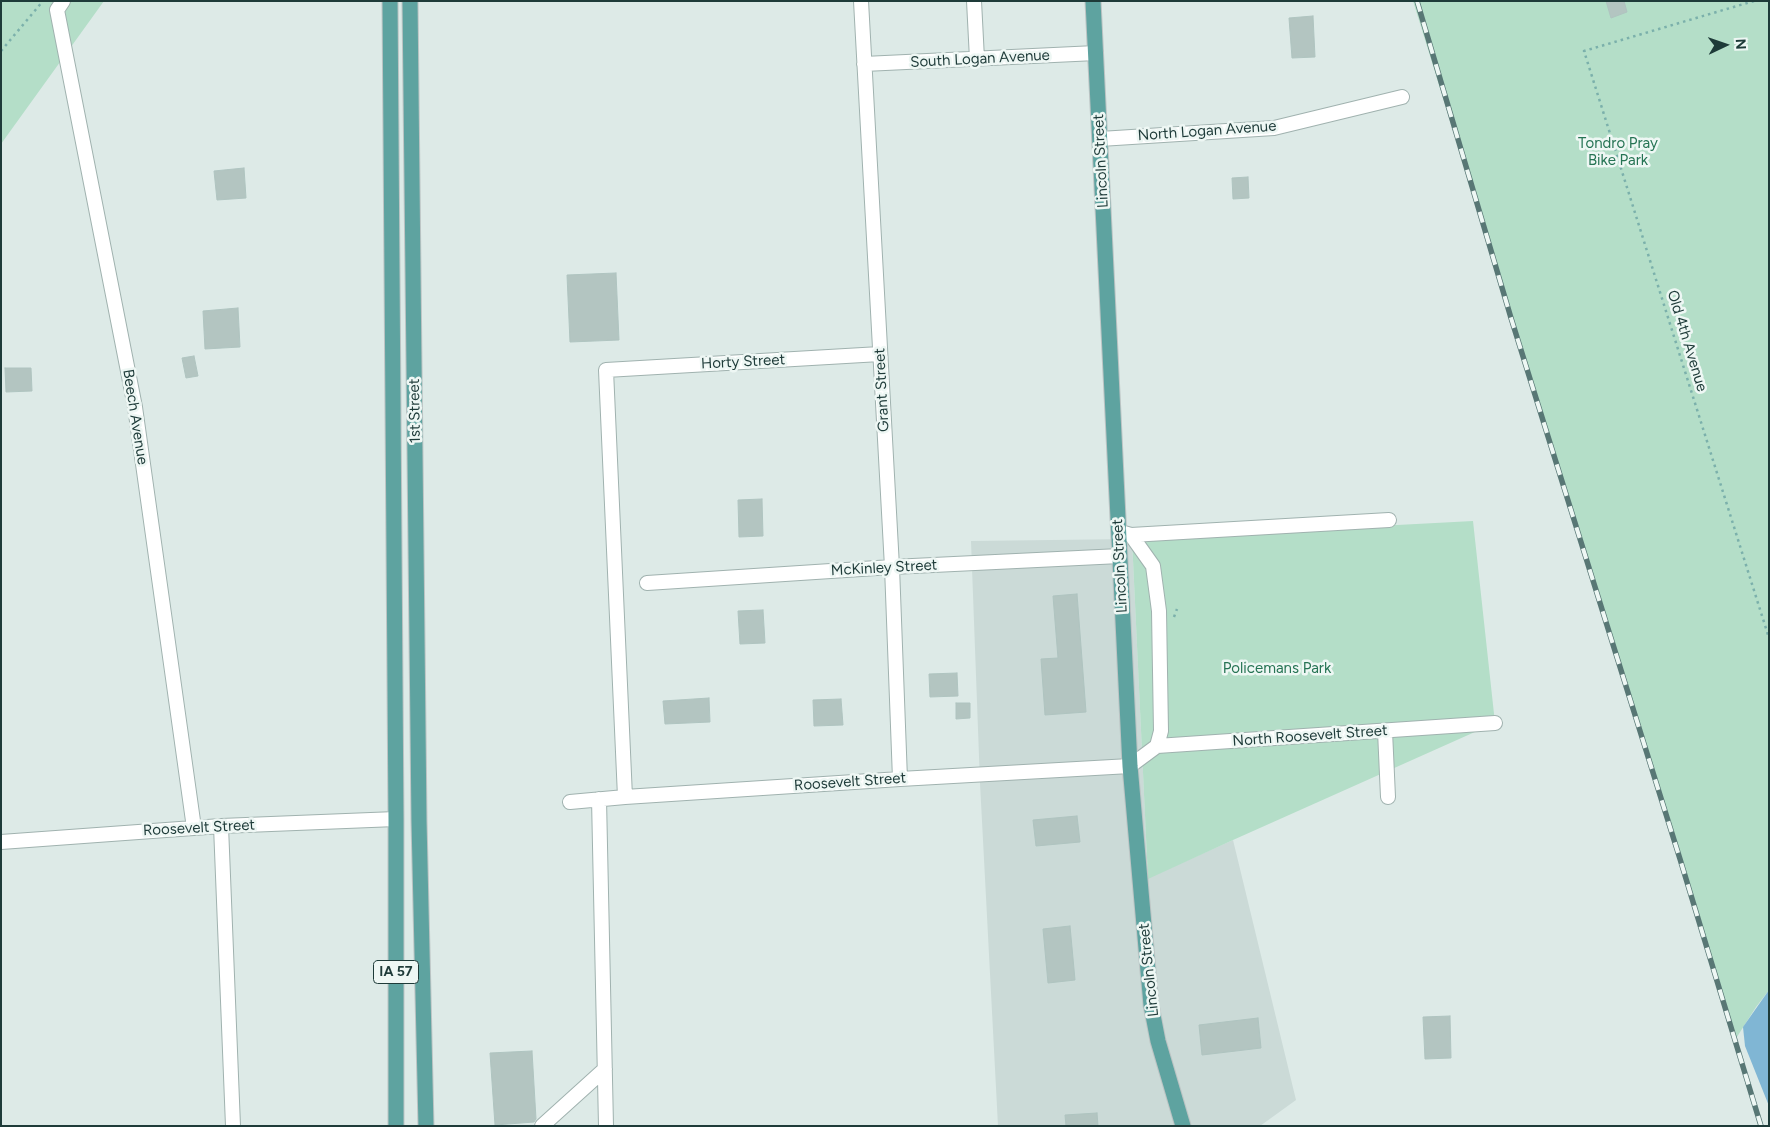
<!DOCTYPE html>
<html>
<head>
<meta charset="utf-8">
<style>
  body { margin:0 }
  #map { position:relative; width:1770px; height:1127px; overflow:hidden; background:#ddeae7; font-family:Figtree,sans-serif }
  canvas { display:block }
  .frame { position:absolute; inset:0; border:2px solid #1e3b39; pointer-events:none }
  .north { position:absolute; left:1700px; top:20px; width:50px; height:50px; -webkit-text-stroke:4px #eef7f4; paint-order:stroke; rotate:87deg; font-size:14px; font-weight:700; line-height:20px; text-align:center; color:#1e3b39 }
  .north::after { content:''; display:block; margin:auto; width:18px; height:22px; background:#1e3b39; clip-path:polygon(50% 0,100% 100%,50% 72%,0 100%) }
</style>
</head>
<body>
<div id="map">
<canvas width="1770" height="1127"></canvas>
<div class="frame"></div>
<div class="north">N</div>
</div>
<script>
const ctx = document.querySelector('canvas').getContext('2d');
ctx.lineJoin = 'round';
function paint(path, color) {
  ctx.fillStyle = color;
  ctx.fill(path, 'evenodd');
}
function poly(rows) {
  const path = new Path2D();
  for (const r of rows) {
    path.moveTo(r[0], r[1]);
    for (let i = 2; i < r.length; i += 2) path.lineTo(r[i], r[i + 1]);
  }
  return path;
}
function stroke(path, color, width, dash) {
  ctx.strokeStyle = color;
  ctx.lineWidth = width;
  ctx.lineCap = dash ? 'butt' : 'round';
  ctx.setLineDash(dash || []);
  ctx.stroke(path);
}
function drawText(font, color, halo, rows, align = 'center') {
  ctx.font = font + ' Figtree,sans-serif';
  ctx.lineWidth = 5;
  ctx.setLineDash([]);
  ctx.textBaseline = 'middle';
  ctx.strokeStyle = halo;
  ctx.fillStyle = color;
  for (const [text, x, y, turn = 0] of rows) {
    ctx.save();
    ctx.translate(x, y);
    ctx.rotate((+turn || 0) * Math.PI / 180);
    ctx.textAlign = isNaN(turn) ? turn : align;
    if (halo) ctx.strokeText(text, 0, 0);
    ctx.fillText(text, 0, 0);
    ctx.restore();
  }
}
const built = poly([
  [1132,539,1148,878,1233,840,1296,1100,1260,1126,998,1126,980,783,971,541]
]);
const green = poly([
  [1,1,104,1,1,144],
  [1413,1,1769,1,1769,990,1756,1007,1735,1040],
  [1473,521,1495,723,1233,840,1148,879,1132,539]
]);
const water = poly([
  [1769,990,1769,1106,1745,1046,1743,1027]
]);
const building = poly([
  [1606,1,1624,1,1627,12,1611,18,1606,1],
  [1313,16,1315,57,1292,58,1289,18,1313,16],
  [244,168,246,198,217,200,214,171,244,168],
  [1248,177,1249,198,1233,199,1232,178,1248,177],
  [616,273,619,340,570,342,567,275,616,273],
  [238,308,240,347,205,349,203,311,238,308],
  [194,356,198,376,186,378,182,358,194,356],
  [5,368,31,368,32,391,6,392,5,368],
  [762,499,763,536,739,537,738,500,762,499],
  [1077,594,1086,712,1045,715,1041,659,1058,658,1053,596,1077,594],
  [763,610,765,643,740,644,738,611,763,610],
  [957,673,958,696,930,697,929,674,957,673],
  [709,698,710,722,665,724,663,701,709,698],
  [841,699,843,725,814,726,813,700,841,699],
  [956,703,970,703,970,718,956,719,956,703],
  [1077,816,1080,842,1036,846,1033,820,1077,816],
  [1070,926,1075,980,1048,983,1043,929,1070,926],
  [1450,1016,1451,1058,1425,1059,1423,1017,1450,1016],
  [1258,1018,1261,1048,1202,1055,1199,1025,1258,1018],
  [532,1051,536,1119,534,1122,495,1125,490,1053,532,1051],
  [1097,1113,1098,1126,1066,1126,1065,1115,1097,1113]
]);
const path = poly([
  [1754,1,1584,51,1769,638],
  [1,51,43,1],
  [1174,617,1177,609]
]);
const minor = poly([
  [63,1,57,10,135,407,194,828],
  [861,1,892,567,900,779],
  [974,1,977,59],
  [864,64,1096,53],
  [1100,139,1274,128,1402,97],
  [1124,533,1131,535,1153,566,1159,611,1161,731,1157,746],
  [1131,535,1389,520],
  [647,583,892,567,1120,556],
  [1385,731,1388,797],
  [625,797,606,370,880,354],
  [599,799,606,1126],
  [570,802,625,797,900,779,1130,766,1157,746,1495,723],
  [221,826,233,1126],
  [1,842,221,826,396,819],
  [542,1126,605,1069]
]);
const major = poly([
  [390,1,396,819,396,1126],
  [410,1,419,821,426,1126],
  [1093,1,1130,766,1151,1005,1158,1041,1183,1126]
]);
const rail = poly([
  [1417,1,1511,318,1680,859,1761,1126]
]);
const shields = [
  [396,972,45]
];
const shieldNames = [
  ["IA 57",396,972]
];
const streetNames = [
  ["South Logan Avenue",980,59,-3],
  ["North Logan Avenue",1207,131,-4],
  ["Lincoln Street",1101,161,-93],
  ["Old 4th Avenue",1687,341,73],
  ["Horty Street",743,362,-3],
  ["Grant Street",882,390,-93],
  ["1st Street",415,411,-91],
  ["Beech Avenue",135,417,81],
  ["Lincoln Street",1120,566,-93],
  ["McKinley Street",884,568,-3],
  ["North Roosevelt Street",1310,736,-4],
  ["Roosevelt Street",850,782,-4],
  ["Roosevelt Street",199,828,-3],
  ["Lincoln Street",1149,970,-96]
];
const parkNames = [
  ["Tondro Pray",1618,144],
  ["Bike Park",1618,161],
  ["Policemans Park",1277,669]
];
paint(built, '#cbdad7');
paint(green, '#b4dec8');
paint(water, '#80b6d4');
paint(building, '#b3c5c1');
stroke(building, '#afc4c0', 1);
stroke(minor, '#a0b2af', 16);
stroke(major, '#bcc4c4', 17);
stroke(path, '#7bb0ab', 2.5, [2.5, 4]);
stroke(minor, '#fff', 14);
stroke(major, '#5ea3a0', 15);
stroke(rail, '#587775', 5.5);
stroke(rail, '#eef7f4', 4, [11]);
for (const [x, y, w] of shields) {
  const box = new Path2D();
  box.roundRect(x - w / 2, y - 11.5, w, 23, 4);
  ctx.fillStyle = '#eef7f4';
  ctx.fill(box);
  stroke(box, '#1e3b39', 1);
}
drawText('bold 14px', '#1e3b39', null, shieldNames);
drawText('15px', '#1e3b39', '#eef7f4', streetNames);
drawText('15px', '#267454', '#eef7f4', parkNames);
</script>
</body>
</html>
